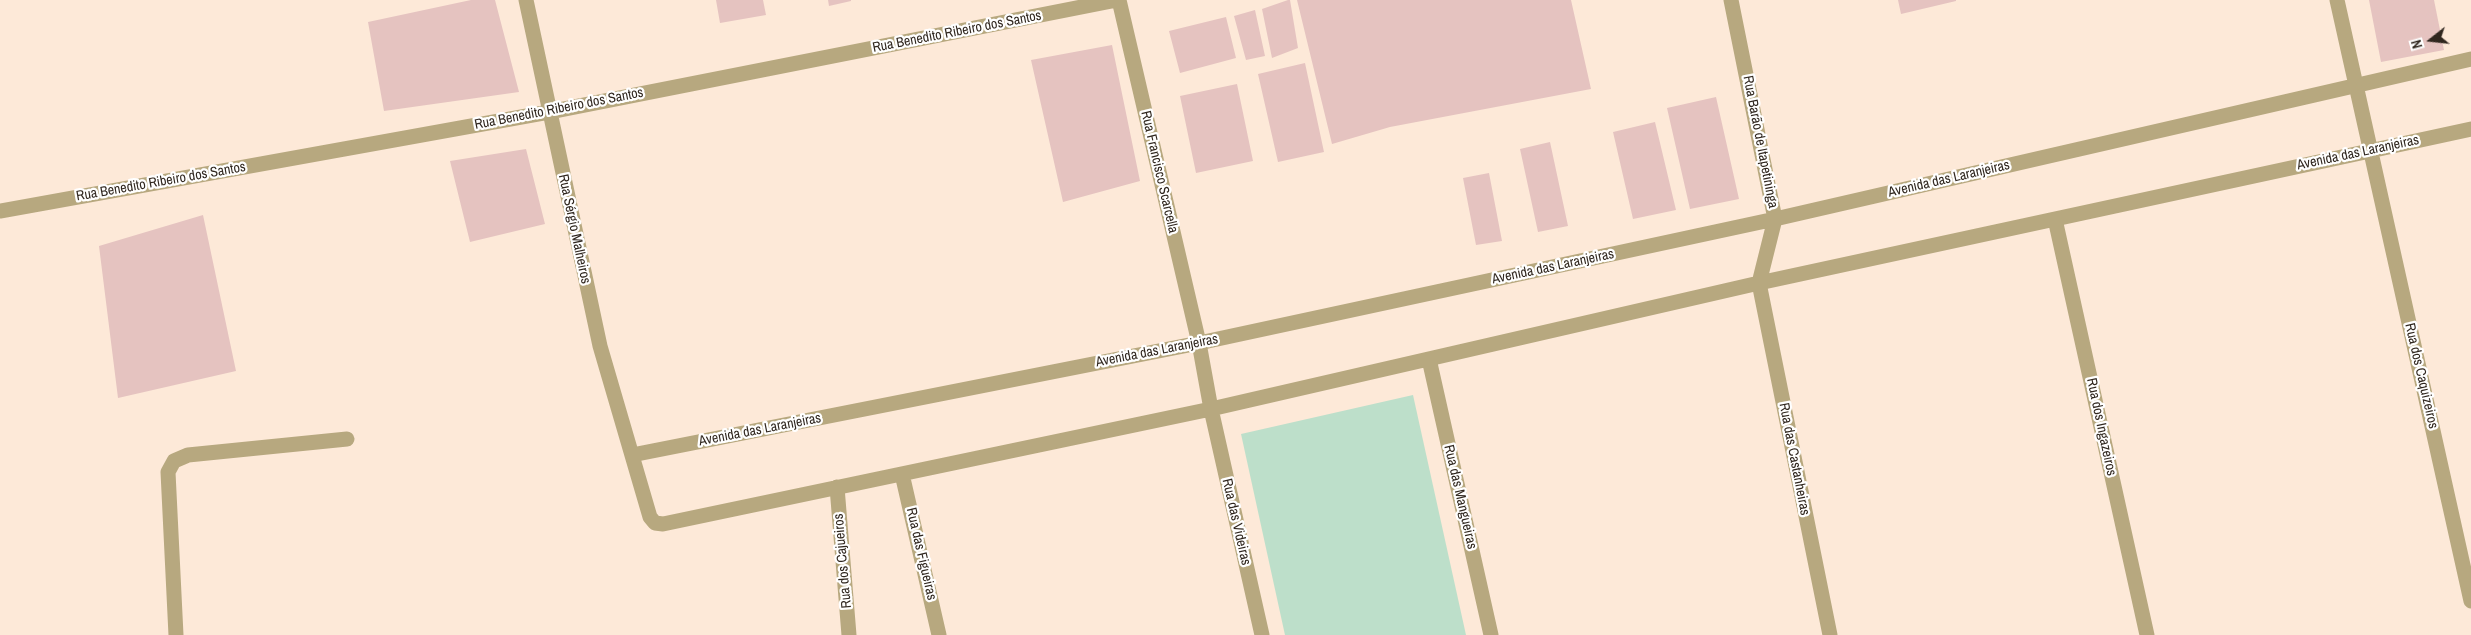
<!DOCTYPE html>
<html>
<head>
<meta charset="utf-8">
<style>
  body { margin:0 }
  #map { position:relative; width:2471px; height:635px; overflow:hidden; background:#fde9d8; font-family:"Archivo Narrow",sans-serif }
  canvas { display:block }
  .north { position:absolute; left:2406px; top:15px; width:50px; height:50px; -webkit-text-stroke:4px #fff; paint-order:stroke; rotate:254deg; font-size:14px; font-weight:700; line-height:20px; text-align:center; color:#30271f }
  .north::after { content:''; display:block; margin:auto; width:18px; height:22px; background:#30271f; clip-path:polygon(50% 0,100% 100%,50% 72%,0 100%) }
</style>
</head>
<body>
<div id="map">
<canvas width="2471" height="635"></canvas>
<div class="north">N</div>
</div>
<script>
const ctx = document.querySelector('canvas').getContext('2d');
ctx.lineJoin = 'round';
function paint(path, color) {
  ctx.fillStyle = color;
  ctx.fill(path, 'evenodd');
}
function poly(rows) {
  const path = new Path2D();
  for (const r of rows) {
    path.moveTo(r[0], r[1]);
    for (let i = 2; i < r.length; i += 2) path.lineTo(r[i], r[i + 1]);
  }
  return path;
}
function stroke(path, color, width, dash) {
  ctx.strokeStyle = color;
  ctx.lineWidth = width;
  ctx.lineCap = dash ? 'butt' : 'round';
  ctx.setLineDash(dash || []);
  ctx.stroke(path);
}
function drawText(font, color, halo, rows, align = 'center') {
  ctx.font = font + ' "Archivo Narrow",sans-serif';
  ctx.lineWidth = 4.5;
  ctx.setLineDash([]);
  ctx.textBaseline = 'middle';
  ctx.strokeStyle = halo;
  ctx.fillStyle = color;
  for (const [text, x, y, turn = 0] of rows) {
    ctx.save();
    ctx.translate(x, y);
    ctx.rotate((+turn || 0) * Math.PI / 180);
    ctx.textAlign = isNaN(turn) ? turn : align;
    if (halo) ctx.strokeText(text, 0, 0);
    ctx.fillText(text, 0, 0);
    ctx.restore();
  }
}
const green = poly([
  [1413,395,1466,635,1285,635,1241,434]
]);
const building = poly([
  [471,0,495,0,519,92,384,111,368,22],
  [716,0,763,0,766,15,720,23],
  [828,0,851,0,851,1,829,6],
  [1288,0,1290,0,1298,48,1272,58,1262,9],
  [1297,0,1571,0,1591,89,1390,127,1332,144],
  [1898,0,1956,0,1956,1,1901,14],
  [2369,0,2434,0,2444,50,2381,62],
  [1255,10,1265,56,1246,60,1234,16],
  [1226,17,1236,58,1180,73,1169,31],
  [1112,45,1140,181,1063,202,1031,60],
  [1305,63,1324,152,1278,162,1258,74],
  [1237,84,1253,161,1196,173,1180,96],
  [1716,97,1739,199,1690,209,1667,108],
  [1655,122,1676,210,1633,219,1613,132],
  [1550,142,1568,226,1538,232,1520,149],
  [526,149,545,224,470,242,450,161],
  [1489,173,1502,241,1476,245,1463,178],
  [203,215,236,371,118,398,99,246]
]);
const minor = poly([
  [526,0,600,346,650,517,655,523,663,524,1211,409,1759,283,2471,129],
  [1119,0,1199,343,1211,409,1262,635],
  [1731,0,1775,219,1759,283,1830,635],
  [2337,0,2471,601],
  [0,211,549,112,1117,0],
  [2055,219,2147,635],
  [1429,359,1491,635],
  [632,455,1199,343,1775,219,2471,59],
  [902,474,939,635],
  [837,487,849,635],
  [176,635,168,472,174,461,188,455,347,439]
]);
const streetNames = [
  ["Rua Benedito Ribeiro dos Santos",957,32,-11],
  ["Rua Benedito Ribeiro dos Santos",559,109,-11],
  ["Rua Barão de Itapetininga",1760,142,79],
  ["Avenida das Laranjeiras",2358,153,-12],
  ["Rua Francisco Scarcella",1159,172,77],
  ["Avenida das Laranjeiras",1949,179,-13],
  ["Rua Benedito Ribeiro dos Santos",161,182,-10],
  ["Rua Sérgio Malheiros",574,229,78],
  ["Avenida das Laranjeiras",1553,267,-12],
  ["Avenida das Laranjeiras",1157,351,-11],
  ["Rua dos Caquizeiros",2421,376,77],
  ["Rua dos Ingazeiros",2101,427,78],
  ["Avenida das Laranjeiras",760,430,-11],
  ["Rua das Castanheiras",1794,459,79],
  ["Rua das Mangueiras",1460,497,77],
  ["Rua das Videiras",1236,522,77],
  ["Rua das Figueiras",921,554,77],
  ["Rua dos Cajueiros",843,561,-95]
];
paint(green, '#bddfca');
paint(building, '#e5c3c0');
stroke(minor, '#b7a87f', 15);
drawText('14px', '#30271f', '#fff', streetNames);
</script>
</body>
</html>
